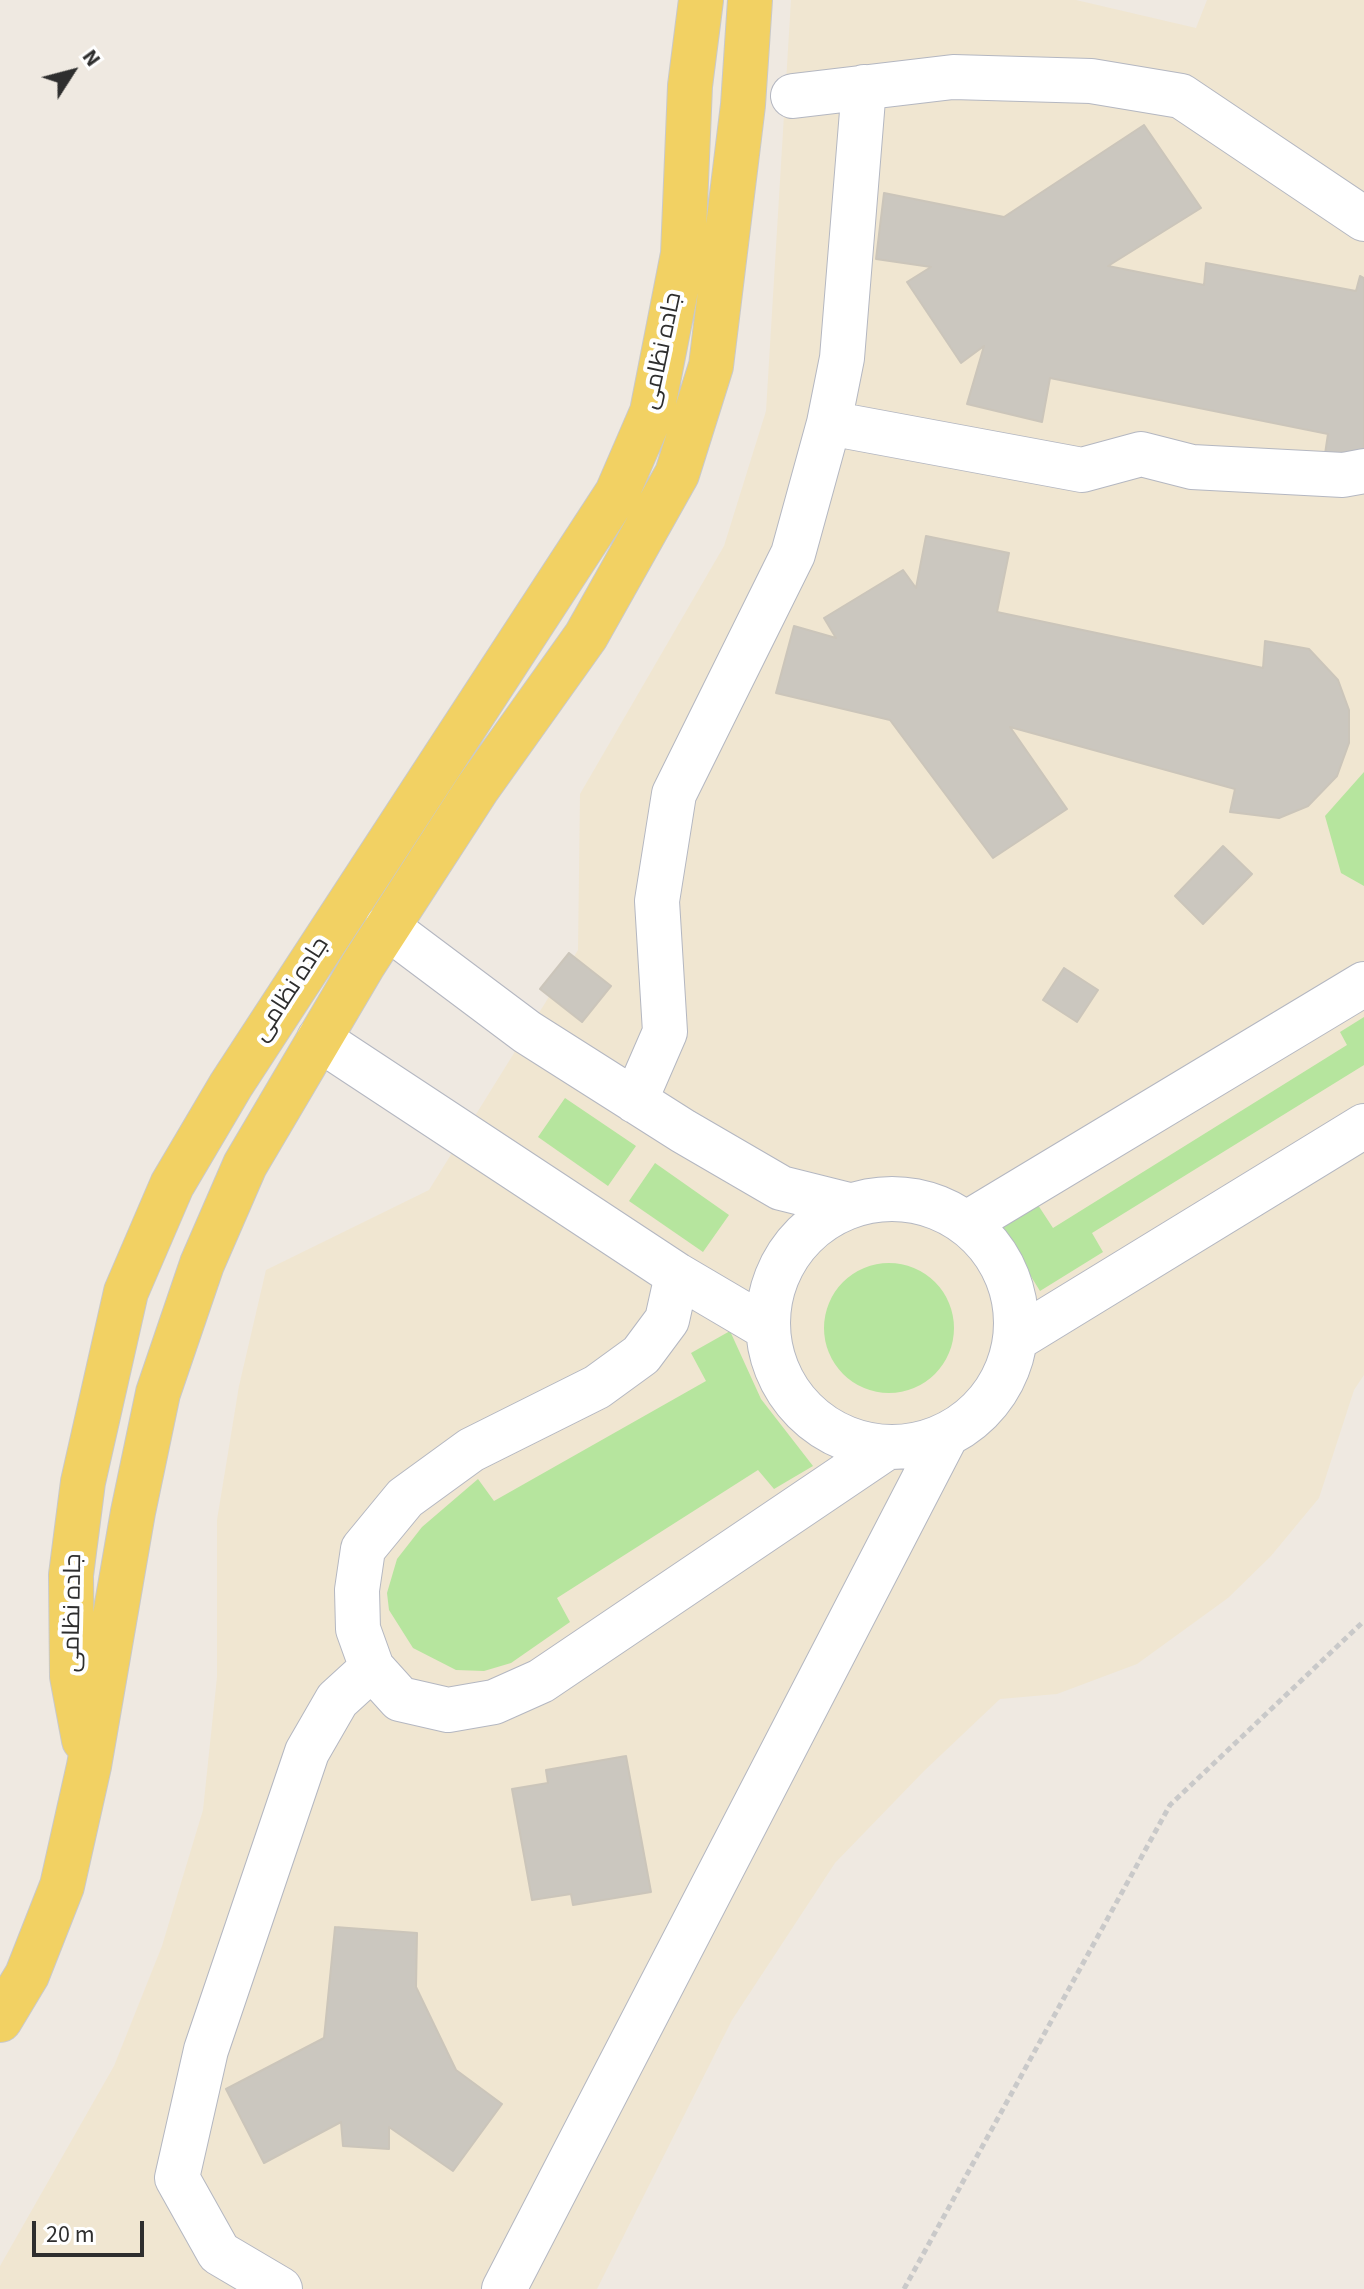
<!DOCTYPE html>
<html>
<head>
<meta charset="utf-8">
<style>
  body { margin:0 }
  #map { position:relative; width:1364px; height:2289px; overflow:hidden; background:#efe9e1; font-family:"Source Sans 3",sans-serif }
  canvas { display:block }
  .north { position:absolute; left:32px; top:32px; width:80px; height:80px; -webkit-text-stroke:6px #fff; paint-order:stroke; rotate:54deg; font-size:22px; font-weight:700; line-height:32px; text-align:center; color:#2e2e2e }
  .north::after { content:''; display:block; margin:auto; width:28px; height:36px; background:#2e2e2e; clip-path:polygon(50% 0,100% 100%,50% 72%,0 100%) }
  .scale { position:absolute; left:32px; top:2221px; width:112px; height:36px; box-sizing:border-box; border:4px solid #2e2e2e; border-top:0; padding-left:10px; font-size:24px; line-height:28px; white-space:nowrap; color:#2e2e2e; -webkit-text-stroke:6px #fff; paint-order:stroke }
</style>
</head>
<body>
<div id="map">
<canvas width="1364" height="2289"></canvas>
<div class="north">N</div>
<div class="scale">20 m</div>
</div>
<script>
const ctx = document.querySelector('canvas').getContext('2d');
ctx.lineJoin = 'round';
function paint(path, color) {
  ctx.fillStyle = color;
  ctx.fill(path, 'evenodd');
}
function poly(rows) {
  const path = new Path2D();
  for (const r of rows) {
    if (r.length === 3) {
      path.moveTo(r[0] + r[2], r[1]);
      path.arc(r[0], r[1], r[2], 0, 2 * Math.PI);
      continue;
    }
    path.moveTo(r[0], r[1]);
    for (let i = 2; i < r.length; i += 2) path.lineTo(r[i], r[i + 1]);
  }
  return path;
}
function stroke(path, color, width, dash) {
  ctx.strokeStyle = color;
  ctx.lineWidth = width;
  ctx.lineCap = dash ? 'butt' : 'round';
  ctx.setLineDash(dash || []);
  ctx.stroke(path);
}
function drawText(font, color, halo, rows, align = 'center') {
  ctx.font = font + ' "Source Sans 3",Cairo,sans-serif';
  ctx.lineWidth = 8;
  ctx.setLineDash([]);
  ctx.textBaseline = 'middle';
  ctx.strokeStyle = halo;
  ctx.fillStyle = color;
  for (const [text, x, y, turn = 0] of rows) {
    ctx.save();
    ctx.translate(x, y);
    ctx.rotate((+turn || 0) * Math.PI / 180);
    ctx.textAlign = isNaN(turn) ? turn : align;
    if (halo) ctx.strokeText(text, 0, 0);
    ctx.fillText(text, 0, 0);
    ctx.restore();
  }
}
const education = poly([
  [791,0,1076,0,1196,28,1207,0,1364,0,1364,1375,1354,1390,1319,1498,1271,1556,1228,1598,1137,1664,1057,1694,1000,1699,924,1771,835,1863,732,2020,597,2289,0,2289,0,2266,114,2066,162,1946,203,1810,217,1677,217,1520,239,1386,266,1270,429,1190,578,950,580,794,724,546,766,411]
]);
const green = poly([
  [1364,772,1364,886,1341,873,1325,816],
  [1364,1017,1364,1065,1092,1233,1103,1252,1040,1291,999,1225,1036,1202,1053,1228,1347,1045,1340,1032],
  [565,1098,636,1146,608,1186,538,1137],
  [655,1163,729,1215,703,1252,629,1201],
  [889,1328,65],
  [730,1331,761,1399,813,1466,774,1489,758,1470,557,1598,570,1622,511,1663,484,1671,456,1670,413,1648,389,1610,387,1593,397,1559,422,1527,478,1479,494,1501,706,1381,691,1353]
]);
const building = poly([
  [1144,125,1201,208,1108,266,1204,285,1206,263,1356,291,1360,276,1364,278,1364,451,1354,455,1325,454,1328,434,1050,378,1042,422,967,404,984,346,961,363,907,282,931,267,876,259,884,193,1004,217,1144,125],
  [926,536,1009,553,997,612,1263,668,1265,641,1309,649,1338,680,1349,710,1349,743,1337,776,1308,806,1279,818,1230,812,1235,789,1010,727,1067,809,993,858,890,720,776,693,794,626,836,638,824,618,903,570,916,588,926,536],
  [1223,846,1252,874,1203,924,1175,896,1223,846],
  [569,953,611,986,582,1022,540,989,569,953],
  [1064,968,1098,990,1077,1022,1043,1000,1064,968],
  [626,1756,651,1892,573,1905,571,1894,532,1900,512,1789,548,1783,546,1770,626,1756],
  [335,1927,417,1933,416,1987,456,2070,502,2104,453,2171,389,2127,389,2149,343,2146,341,2122,264,2163,226,2089,324,2038,335,1927]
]);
const path = poly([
  [904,2289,1170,1805,1364,1621]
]);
const minor = poly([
  [793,96,953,77,1091,81,1181,96,1364,219],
  [829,423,1082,470,1141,454,1192,467,1343,475,1364,471],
  [387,927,527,1032,683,1131,781,1188,849,1205],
  [319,1039,677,1275,767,1328],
  [635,1101,665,1032,657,901,674,794,793,554,829,423,842,358,864,87],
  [892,1323,124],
  [967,1223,1364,984],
  [677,1275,667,1320,641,1355,597,1387,471,1450,405,1498,363,1549,357,1590,358,1629,372,1668,400,1699,448,1710,494,1702,541,1681,886,1448],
  [1016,1339,1364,1126],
  [280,2289,219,2253,177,2178,206,2050,307,1752,337,1700,372,1668],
  [504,2289,946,1436]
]);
const major = poly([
  [84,1740,72,1676,71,1575,83,1482,126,1292,172,1185,231,1085,617,493,652,412,683,254,690,86,701,0],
  [0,2020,27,1975,62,1886,89,1766,133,1512,158,1393,202,1264,245,1165,363,965,477,789,586,636,677,474,711,366,743,105,750,0]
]);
const streetNames = [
  ["جاده نظامی",663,351,-78],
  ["جاده نظامی",292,990,-57],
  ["جاده نظامی",74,1613,-89]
];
paint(education, '#f0e6d1');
paint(green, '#b6e59e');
paint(building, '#cbc7bf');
stroke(building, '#cbc5ba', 2);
stroke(minor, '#b4b7c1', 46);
stroke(major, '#c9c9c9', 46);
stroke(path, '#c9c9c9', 5, [6, 4]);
stroke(minor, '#fff', 44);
stroke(major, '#f2d163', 44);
drawText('24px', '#2e2e2e', '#fff', streetNames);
</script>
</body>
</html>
